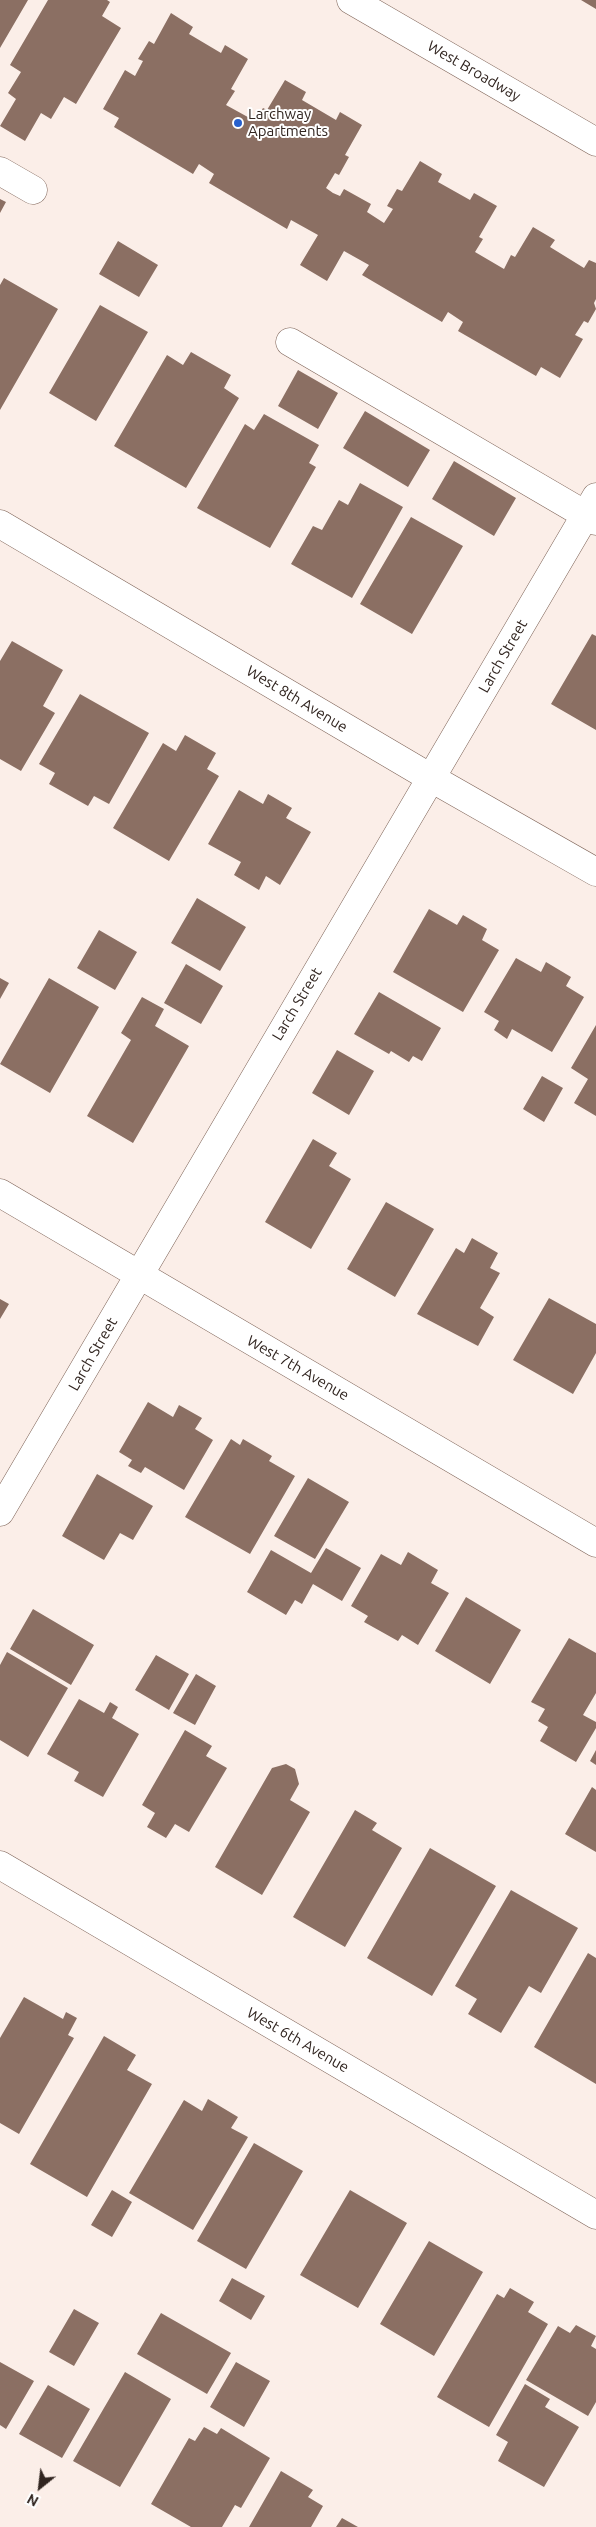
<!DOCTYPE html>
<html>
<head>
<meta charset="utf-8">
<style>
  body { margin:0 }
  #map { position:relative; width:596px; height:2527px; overflow:hidden; background:#fbeee8; font-family:Ubuntu,sans-serif }
  canvas { display:block }
  .north { position:absolute; left:15px; top:2462px; width:50px; height:50px; -webkit-text-stroke:4px #fff; paint-order:stroke; rotate:209deg; font-size:14px; font-weight:700; line-height:20px; text-align:center; color:#312520 }
  .north::after { content:''; display:block; margin:auto; width:18px; height:22px; background:#312520; clip-path:polygon(50% 0,100% 100%,50% 72%,0 100%) }
</style>
</head>
<body>
<div id="map">
<canvas width="596" height="2527"></canvas>
<div class="north">N</div>
</div>
<script>
const ctx = document.querySelector('canvas').getContext('2d');
ctx.lineJoin = 'round';
function paint(path, color) {
  ctx.fillStyle = color;
  ctx.fill(path, 'evenodd');
}
function poly(rows) {
  const path = new Path2D();
  for (const r of rows) {
    path.moveTo(r[0], r[1]);
    for (let i = 2; i < r.length; i += 2) path.lineTo(r[i], r[i + 1]);
  }
  return path;
}
function stroke(path, color, width, dash) {
  ctx.strokeStyle = color;
  ctx.lineWidth = width;
  ctx.lineCap = dash ? 'butt' : 'round';
  ctx.setLineDash(dash || []);
  ctx.stroke(path);
}
function drawText(font, color, halo, rows, align = 'center') {
  ctx.font = font + ' Ubuntu,sans-serif';
  ctx.lineWidth = 4;
  ctx.setLineDash([]);
  ctx.textBaseline = 'middle';
  ctx.strokeStyle = halo;
  ctx.fillStyle = color;
  for (const [text, x, y, turn = 0] of rows) {
    ctx.save();
    ctx.translate(x, y);
    ctx.rotate((+turn || 0) * Math.PI / 180);
    ctx.textAlign = isNaN(turn) ? turn : align;
    if (halo) ctx.strokeText(text, 0, 0);
    ctx.fillText(text, 0, 0);
    ctx.restore();
  }
}
const building = poly([
  [0,0,28,0,0,48],
  [48,0,107,0,110,2,102,16,121,28,76,104,64,97,51,119,41,113,25,141,0,126,16,99,8,93,21,72,10,65],
  [581,0,596,0,596,9],
  [171,13,193,27,189,34,221,53,225,45,248,59,231,89,235,91,226,105,255,121,263,108,267,110,285,80,306,92,302,100,336,120,340,112,362,125,345,155,349,157,339,175,335,173,326,188,333,193,340,196,344,189,371,204,367,212,384,223,393,209,387,206,397,189,402,191,420,161,442,174,438,182,470,200,474,193,497,206,479,237,483,239,475,252,504,269,511,255,515,257,533,227,555,240,550,247,584,268,589,260,596,263,596,299,594,303,596,309,588,323,584,321,575,335,583,339,560,378,541,367,536,376,458,331,463,322,448,312,442,322,362,275,369,265,344,251,327,281,300,265,318,235,291,220,287,229,209,183,214,174,199,164,193,174,114,127,119,118,103,109,125,70,135,76,143,61,138,59,149,41,154,44],
  [0,199,6,202,0,213],
  [118,241,158,265,139,297,99,274],
  [4,278,58,309,0,410,0,285],
  [100,305,148,332,96,421,49,393],
  [191,352,231,375,224,388,239,398,186,488,114,446,167,355,183,365],
  [298,370,338,393,318,429,278,406],
  [365,411,430,450,408,487,343,448],
  [264,414,319,445,309,463,316,467,270,548,197,508,245,424,254,430],
  [454,461,516,498,494,536,432,499],
  [360,483,403,507,352,598,291,564,313,526,322,530,339,500,348,505],
  [411,517,463,546,412,634,360,604],
  [592,634,596,636,596,730,551,704],
  [12,641,63,670,43,706,55,713,21,771,0,759,0,661],
  [80,694,149,733,109,804,94,796,88,806,49,784,55,773,39,764],
  [185,735,216,753,207,769,219,776,169,861,113,828,163,743,176,751],
  [239,790,263,804,268,794,292,808,286,818,311,832,280,885,266,876,259,890,234,875,241,862,208,844],
  [197,898,246,927,220,971,171,943],
  [429,909,457,925,463,915,487,929,482,940,499,950,463,1012,393,972],
  [99,930,137,952,115,990,77,968],
  [516,958,541,972,546,962,571,977,566,986,584,997,552,1052,512,1029,507,1039,494,1030,499,1021,484,1012],
  [186,964,223,986,201,1024,164,1003],
  [0,978,9,983,0,999],
  [49,978,99,1007,50,1093,0,1064],
  [379,992,441,1028,422,1061,413,1056,409,1062,391,1051,389,1054,354,1034],
  [142,997,164,1009,155,1026,189,1046,133,1143,87,1116,131,1040,121,1033],
  [596,1025,596,1116,574,1103,588,1079,571,1068],
  [337,1050,374,1071,349,1115,312,1093],
  [542,1076,563,1088,544,1122,523,1109],
  [313,1139,337,1153,329,1166,351,1179,311,1249,265,1222],
  [386,1202,434,1229,395,1297,347,1269],
  [472,1238,498,1253,490,1268,500,1273,480,1308,494,1317,478,1346,417,1314,456,1248,464,1253],
  [549,1298,596,1324,596,1353,573,1394,513,1360],
  [0,1299,9,1304,0,1319],
  [148,1402,173,1417,179,1405,202,1418,195,1429,213,1440,184,1490,145,1467,141,1473,128,1466,132,1460,119,1452],
  [231,1439,240,1445,243,1439,272,1456,269,1461,295,1476,250,1554,185,1517],
  [97,1474,153,1506,133,1540,120,1533,104,1560,62,1536],
  [308,1478,349,1502,315,1559,274,1536],
  [326,1548,361,1568,342,1601,313,1584,302,1604,295,1600,286,1615,247,1592,271,1550,311,1573],
  [408,1552,438,1570,431,1583,449,1593,418,1645,402,1635,398,1641,364,1622,368,1616,351,1606,381,1554,401,1565],
  [466,1597,521,1630,490,1684,435,1651],
  [33,1609,94,1645,71,1685,10,1649],
  [569,1638,596,1653,596,1693,583,1715,596,1722,596,1728,576,1762,540,1741,548,1727,538,1721,545,1709,531,1702],
  [7,1652,68,1688,28,1757,0,1740,0,1665],
  [156,1655,189,1674,169,1710,135,1690],
  [196,1674,216,1686,195,1725,173,1713],
  [79,1699,104,1713,110,1702,118,1707,112,1718,139,1734,103,1797,74,1781,79,1772,47,1754],
  [185,1730,212,1746,206,1756,227,1768,189,1832,175,1824,166,1838,147,1827,155,1813,142,1805],
  [596,1750,596,1765,590,1761],
  [286,1764,295,1769,299,1784,290,1800,310,1812,262,1895,215,1867,272,1768],
  [592,1787,596,1790,596,1852,565,1834],
  [355,1810,377,1823,372,1830,402,1848,345,1947,293,1917],
  [430,1848,496,1886,432,1996,367,1958],
  [511,1890,578,1928,541,1993,529,1986,501,2033,468,2014,477,1999,455,1986],
  [588,1953,596,1958,596,2084,534,2047],
  [24,1997,63,2019,66,2012,77,2018,68,2035,74,2038,19,2134,0,2123,0,2038],
  [104,2036,136,2055,127,2070,152,2084,87,2197,30,2164],
  [208,2099,238,2117,231,2128,248,2137,193,2230,129,2193,184,2100,202,2111],
  [254,2143,303,2171,246,2269,197,2241],
  [112,2190,132,2202,112,2237,91,2225],
  [350,2190,407,2223,358,2308,300,2275],
  [429,2241,483,2272,434,2356,380,2324],
  [232,2278,265,2296,251,2320,219,2301],
  [510,2288,534,2302,528,2312,548,2324,489,2427,437,2397,497,2294,504,2298],
  [74,2309,99,2323,74,2366,49,2352],
  [161,2313,231,2353,207,2394,137,2354],
  [576,2325,596,2336,591,2346,596,2349,596,2402,588,2416,526,2380,558,2326,570,2333],
  [0,2362,34,2381,6,2429,0,2425],
  [236,2362,270,2381,244,2427,210,2407],
  [125,2372,171,2399,120,2487,73,2461],
  [525,2384,550,2399,545,2407,579,2427,544,2487,498,2461,508,2442,496,2435],
  [48,2385,90,2409,62,2458,19,2434],
  [204,2427,217,2434,221,2428,270,2458,241,2508,235,2505,222,2527,191,2527,151,2504,189,2438,195,2441],
  [281,2471,313,2490,308,2497,323,2506,311,2527,249,2527],
  [342,2518,358,2527,336,2527]
]);
const minor = poly([
  [0,171,33,190],
  [290,342,596,521],
  [0,524,431,778,596,872],
  [0,1193,596,1543],
  [0,1512,596,497],
  [0,1865,596,2215]
]);
const major = poly([
  [351,0,596,142]
]);
const markers = [
  [238,123,5,"#265fcc"]
];
const streetNames = [
  ["West Broadway",474,71,30],
  ["Larch Street",503,656,-60],
  ["West 8th Avenue",297,699,31],
  ["Larch Street",297,1004,-59],
  ["Larch Street",93,1354,-60],
  ["West 7th Avenue",298,1368,30],
  ["West 6th Avenue",298,2040,30]
];
const poiNames = [
  ["Larchway",248,114],
  ["Apartments",248,131]
];
paint(building, '#8b6f63');
stroke(minor, '#7d6256', 29);
stroke(major, '#7d6256', 29);
stroke(minor, '#fff', 28);
stroke(major, '#fff', 28);
for (const [x, y, r, color] of markers) {
  const dot = new Path2D();
  dot.arc(x, y, r, 0, 2 * Math.PI);
  ctx.fillStyle = color;
  ctx.fill(dot);
  stroke(dot, '#fff', 2);
}
drawText('15px', '#312520', '#fff', streetNames);
drawText('15px', '#312520', '#fff', poiNames, 'left');
</script>
</body>
</html>
